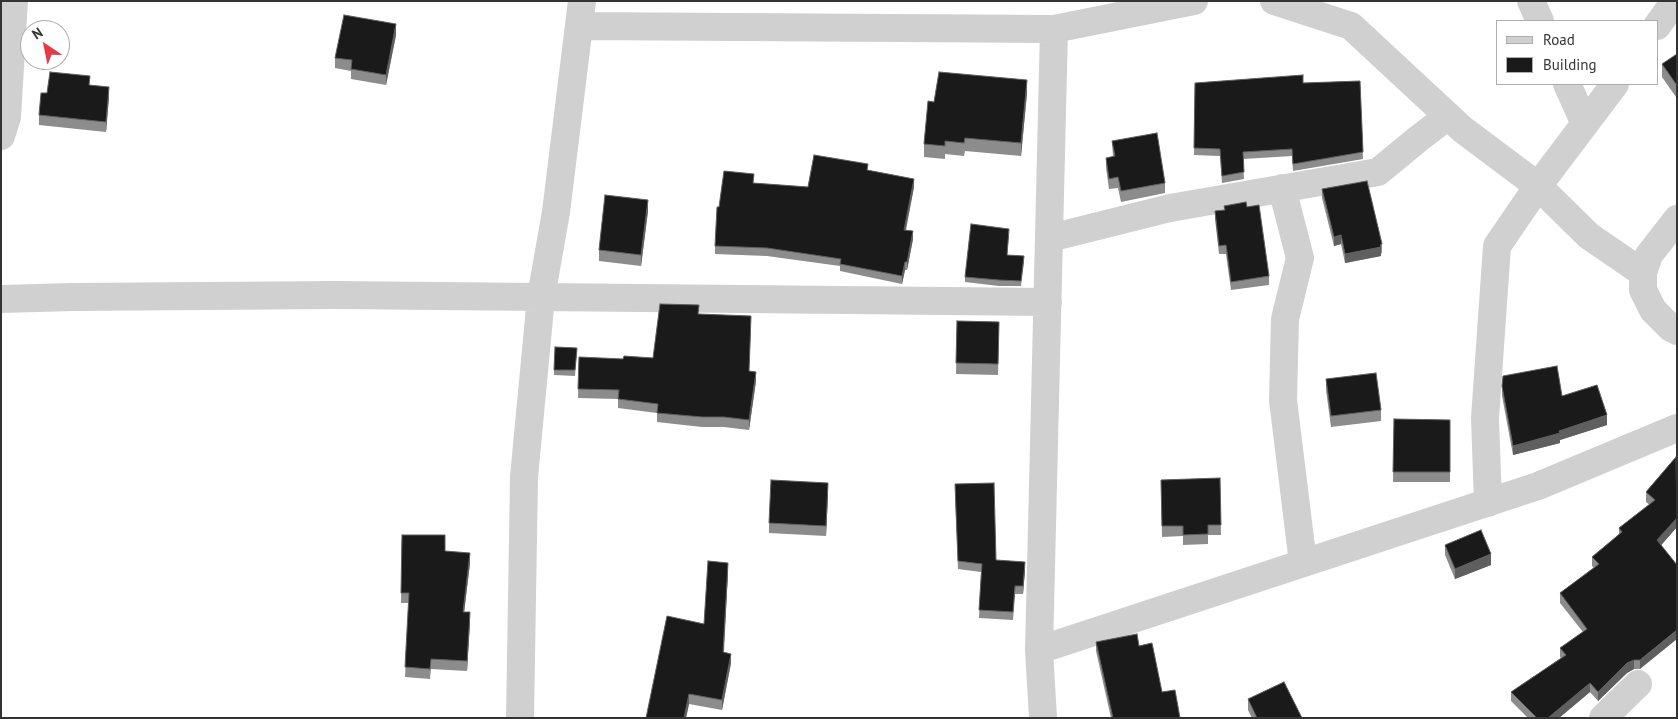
<!DOCTYPE html>
<html>
<head>
<meta charset="utf-8">
<style>
  body { margin:0 }
  #map { position:relative; width:1678px; height:719px; overflow:hidden; background:#fff; font-family:"PT Sans",sans-serif }
  canvas { display:block }
  .frame { position:absolute; inset:0; border:2px solid #333; pointer-events:none }
  .legend { position:absolute; left:1496px; top:20px; width:162px; height:65px; box-sizing:border-box; background:#fff; border:1px solid #adadad; margin:0; padding:6px 9px; list-style:none; font-size:15px; color:#333 }
  .legend li { display:flex; align-items:center; gap:10px; height:25px }
  .legend b { width:25px; border:1px solid #adadad }
  .north { position:absolute; left:20px; top:20px; width:50px; height:50px; box-sizing:border-box; background:#fff; border:1px solid #adadad; border-radius:50%; rotate:326deg; font-size:14px; font-weight:700; line-height:20px; text-align:center; color:#333 }
  .north::after { content:''; display:block; margin:auto; width:18px; height:22px; background:#e63946; clip-path:polygon(50% 0,100% 100%,50% 72%,0 100%) }
</style>
</head>
<body>
<div id="map">
<canvas width="1678" height="719"></canvas>
<div class="frame"></div>
<ul class="legend">
<li><b style="height:6px;background:#d0d0d0"></b>Road</li>
<li><b style="height:14px;background:#1a1a1a"></b>Building</li>
</ul>
<div class="north">N</div>
</div>
<script>
const ctx = document.querySelector('canvas').getContext('2d');
ctx.lineJoin = 'round';
function poly(rows) {
  const path = new Path2D();
  for (const r of rows) {
    path.moveTo(r[0], r[1]);
    for (let i = 2; i < r.length; i += 2) path.lineTo(r[i], r[i + 1]);
  }
  return path;
}
function stroke(path, color, width, dash) {
  ctx.strokeStyle = color;
  ctx.lineWidth = width;
  ctx.lineCap = dash ? 'butt' : 'round';
  ctx.setLineDash(dash || []);
  ctx.stroke(path);
}
function paint(path, color) {
  ctx.fillStyle = color;
  ctx.fill(path, 'evenodd');
}
const street = poly([
  [1274,1,1351,26,1462,129,1538,186,1589,236,1643,273],
  [1531,1,1540,21],
  [579,26,1054,29],
  [1657,26,1675,1],
  [1567,84,1585,124],
  [1,136,7,117,14,1],
  [1282,188,1300,258,1285,319,1283,400,1303,563],
  [1677,219,1649,255,1643,273,1643,290,1653,310,1671,328,1677,331],
  [1050,238,1170,208,1378,172,1418,139,1448,116],
  [1,299,73,297,336,295,1048,302],
  [1488,503,1485,418,1497,246,1538,186,1615,84],
  [1039,650,1538,486,1677,428],
  [520,718,524,477,541,297,556,212,582,1],
  [1043,718,1039,650,1054,29,1194,1],
  [1603,718,1638,684]
]);
const wall = poly([
  [627,1,666,1,666,2],
  [396,35,386,85,351,79,351,71,335,68,335,58],
  [1677,54,1677,96,1676,97,1662,77,1662,64],
  [1360,81,1363,159,1293,171,1292,156,1243,159,1244,179,1222,183,1220,156,1194,155,1195,83,1303,83],
  [90,85,109,97,106,132,39,125,39,115,47,93],
  [1027,93,1021,156,965,151,964,156,945,154,945,159,924,157,924,144,934,102],
  [1112,141,1165,183,1165,193,1121,202,1118,188,1109,189,1106,168,1106,158,1113,157],
  [868,170,914,187,906,230,913,239,907,270,905,270,902,284,840,271,840,266,767,256,715,254,715,246,719,207,754,183,808,187],
  [1322,189,1382,244,1382,253,1381,254,1381,256,1345,263,1341,244,1334,246,1322,198],
  [1247,207,1269,276,1269,285,1231,290,1226,254,1219,254,1215,219,1215,211],
  [648,211,641,266,599,261,599,250],
  [1009,234,1007,255,1024,262,1021,286,999,286,965,282,965,277],
  [699,314,751,326,749,371,756,381,749,430,724,427,702,427,657,422,657,413,618,408,618,399,578,398,579,357,623,359,653,358],
  [957,321,999,322,998,375,956,374],
  [555,347,577,348,575,376,554,375],
  [1326,379,1381,410,1381,421,1331,427,1326,390],
  [1502,386,1562,396,1607,425,1560,440,1560,443,1513,455,1502,396],
  [1394,419,1450,420,1450,482,1393,482],
  [1676,457,1677,527,1661,545,1640,669,1634,669,1627,673,1598,701,1590,692,1559,718,1528,718,1511,701,1511,692,1561,658,1560,657,1560,648,1583,632,1560,603,1560,593,1594,568,1592,566,1592,557,1619,534,1619,528,1650,505,1646,502,1646,492],
  [1220,478,1221,535,1208,535,1208,544,1183,545,1183,536,1162,537,1161,480],
  [955,493,996,560,1025,570,1023,594,1015,594,1013,620,979,618,981,572,958,569],
  [828,494,826,536,769,533,769,523],
  [402,535,470,563,464,612,470,622,467,671,431,669,430,679,405,677,409,603,401,603],
  [1445,545,1491,565,1455,579,1445,555],
  [728,572,724,652,731,663,722,710,689,704,686,718,646,718,704,624],
  [1096,642,1139,646,1162,692,1180,718,1111,718,1096,651],
  [1248,699,1302,718,1252,718,1248,710]
]);
const shadedWall = poly([
  [396,24,396,35,386,85,386,75],
  [1027,80,1027,93,1021,156,1021,143],
  [1677,83,1677,96,1676,97,1676,84],
  [109,87,109,97,106,132,106,122],
  [914,179,914,187,904,238,904,230],
  [648,200,648,211,641,266,641,255],
  [913,231,913,239,907,270,907,262],
  [1341,235,1341,244,1334,246,1334,237],
  [1381,247,1381,256,1345,263,1345,254],
  [905,262,905,270,902,284,902,276],
  [756,372,756,381,749,430,749,420],
  [1607,415,1607,425,1560,440,1560,443,1513,455,1513,446],
  [828,483,828,494,826,536,826,526],
  [1677,518,1677,527,1657,550,1657,540],
  [470,553,470,563,463,622,463,612],
  [1491,554,1491,565,1455,579,1455,569],
  [1025,562,1025,570,1023,594,1023,586],
  [728,563,728,572,723,662,723,652],
  [470,612,470,622,467,671,467,661],
  [1677,630,1677,639,1640,669,1640,660],
  [731,654,731,663,722,710,722,700],
  [1634,660,1634,669,1627,673,1598,701,1598,692,1627,663],
  [1590,683,1590,692,1559,718,1548,718],
  [689,694,689,704,686,718,684,718]
]);
const building = poly([
  [344,15,396,24,386,75,351,69,352,60,335,58,344,15],
  [1677,54,1677,83,1676,84,1662,64,1677,54],
  [50,72,90,76,89,85,109,87,106,122,39,115,41,93,47,93,50,72],
  [939,72,1027,80,1021,143,965,138,964,143,945,141,945,146,924,144,928,101,934,102,939,72],
  [1303,75,1303,83,1360,81,1363,152,1293,164,1292,149,1243,152,1244,172,1222,176,1220,149,1194,148,1195,83,1303,75],
  [1157,133,1165,183,1121,191,1118,177,1109,179,1106,158,1115,156,1112,141,1157,133],
  [814,155,868,164,867,170,914,179,904,230,913,231,907,262,905,262,902,276,840,264,841,259,767,248,715,246,717,207,719,207,724,171,754,174,753,183,808,187,814,155],
  [1367,181,1382,244,1380,245,1381,247,1345,254,1341,235,1334,237,1322,189,1367,181],
  [605,195,648,200,641,255,599,250,605,195],
  [1246,202,1247,207,1259,205,1269,276,1231,282,1226,245,1219,246,1215,211,1225,210,1224,206,1246,202],
  [971,224,1009,229,1007,255,1024,256,1021,281,999,280,965,277,971,224],
  [660,304,699,305,698,314,751,316,749,371,756,372,749,420,724,417,702,417,657,413,658,404,618,399,619,390,578,389,579,357,623,359,624,356,653,358,660,304],
  [957,321,999,322,998,364,956,363,957,321],
  [555,347,577,348,575,370,554,370,555,347],
  [1557,366,1562,396,1597,385,1607,415,1559,431,1560,433,1513,446,1502,386,1503,376,1557,366],
  [1376,373,1381,410,1331,416,1326,379,1376,373],
  [1394,419,1450,420,1450,472,1393,472,1394,419],
  [1676,457,1677,518,1657,540,1677,565,1677,630,1640,660,1634,660,1627,663,1598,692,1590,683,1548,718,1537,718,1511,692,1566,655,1560,648,1587,629,1560,593,1599,564,1592,557,1622,532,1619,528,1655,500,1646,492,1676,457],
  [1220,478,1221,525,1208,525,1208,534,1183,535,1183,526,1162,526,1161,480,1220,478],
  [771,480,828,483,826,526,769,523,771,480],
  [994,483,996,560,1025,562,1023,586,1015,586,1013,612,979,610,982,564,958,561,955,484,994,483],
  [1481,530,1491,554,1455,569,1445,545,1481,530],
  [402,535,445,535,445,551,470,553,463,612,470,612,467,661,431,659,430,669,405,667,409,593,401,593,402,535],
  [708,561,728,563,723,652,731,654,722,700,689,694,684,718,646,718,667,616,704,624,708,561],
  [1137,634,1139,646,1152,643,1162,692,1175,690,1180,718,1113,718,1096,642,1137,634],
  [1284,682,1302,718,1257,718,1248,699,1284,682]
]);
stroke(street, '#d0d0d0', 28);
paint(wall, '#8c8c8c');
paint(shadedWall, '#5f5f5f');
paint(building, '#1a1a1a');
stroke(building, '#5f5f5f', 1);
</script>
</body>
</html>
